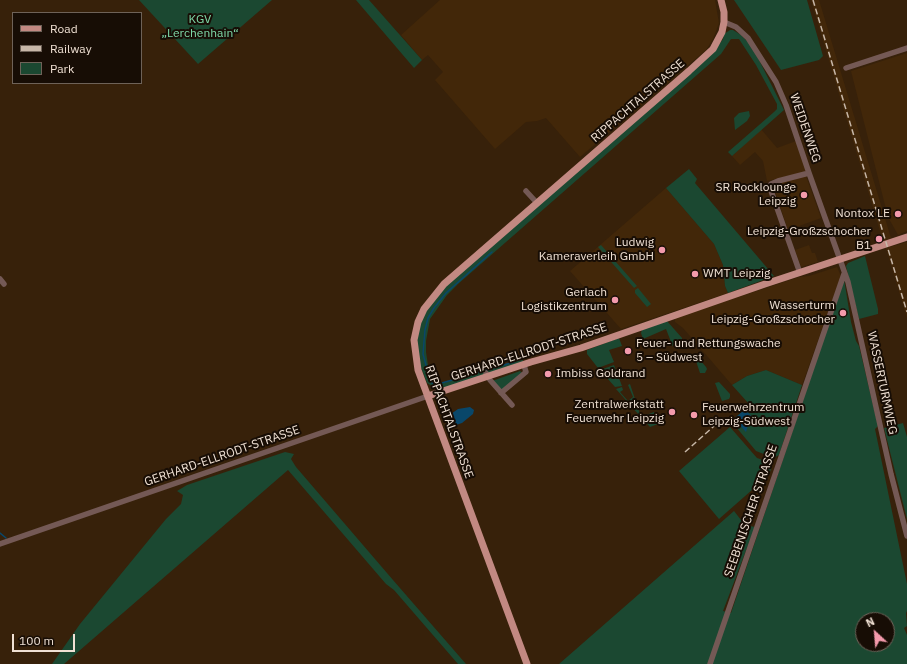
<!DOCTYPE html>
<html>
<head>
<meta charset="utf-8">
<style>
  body { margin:0 }
  #map { position:relative; width:907px; height:664px; overflow:hidden; background:#37210a; font-family:"IBM Plex Sans",sans-serif }
  canvas { display:block }
  .legend { position:absolute; left:12px; top:12px; width:130px; height:72px; box-sizing:border-box; background:#170d05; border:1px solid #6e6258; margin:0; padding:5px 7px; list-style:none; font-size:12px; color:#f0e1d4 }
  .legend li { display:flex; align-items:center; gap:8px; height:20px }
  .legend b { width:20px; border:1px solid #6e6258 }
  .north { position:absolute; left:855px; top:612px; width:40px; height:40px; box-sizing:border-box; background:#170d05; border:1px solid #6e6258; border-radius:50%; rotate:334deg; font-size:11px; font-weight:700; line-height:16px; text-align:center; color:#f0e1d4 }
  .north::after { content:''; display:block; margin:auto; width:14px; height:18px; background:#f39aac; clip-path:polygon(50% 0,100% 100%,50% 72%,0 100%) }
  .scale { position:absolute; left:12px; top:634px; width:63px; height:18px; box-sizing:border-box; border:2px solid #f0e1d4; border-top:0; padding-left:5px; font-size:12px; line-height:14px; white-space:nowrap; color:#f0e1d4; -webkit-text-stroke:3px #170d05; paint-order:stroke }
</style>
</head>
<body>
<div id="map">
<canvas width="907" height="664"></canvas>
<ul class="legend">
<li><b style="height:5px;background:#c28982"></b>Road</li>
<li><b style="height:5px;background:#c7b7a8"></b>Railway</li>
<li><b style="height:11px;background:#1b4831"></b>Park</li>
</ul>
<div class="north">N</div>
<div class="scale">100 m</div>
</div>
<script>
const ctx = document.querySelector('canvas').getContext('2d');
ctx.lineJoin = 'round';
function paint(path, color) {
  ctx.fillStyle = color;
  ctx.fill(path, 'evenodd');
}
function poly(rows) {
  const path = new Path2D();
  for (const r of rows) {
    path.moveTo(r[0], r[1]);
    for (let i = 2; i < r.length; i += 2) path.lineTo(r[i], r[i + 1]);
  }
  return path;
}
function stroke(path, color, width, dash) {
  ctx.strokeStyle = color;
  ctx.lineWidth = width;
  ctx.lineCap = dash ? 'butt' : 'round';
  ctx.setLineDash(dash || []);
  ctx.stroke(path);
}
function drawText(font, color, halo, rows, align = 'center') {
  ctx.font = font + ' "IBM Plex Sans",sans-serif';
  ctx.lineWidth = 4;
  ctx.setLineDash([]);
  ctx.textBaseline = 'middle';
  ctx.strokeStyle = halo;
  ctx.fillStyle = color;
  for (const [text, x, y, turn = 0] of rows) {
    ctx.save();
    ctx.translate(x, y);
    ctx.rotate((+turn || 0) * Math.PI / 180);
    ctx.textAlign = isNaN(turn) ? turn : align;
    if (halo) ctx.strokeText(text, 0, 0);
    ctx.fillText(text, 0, 0);
    ctx.restore();
  }
}
const built = poly([
  [440,0,715,0,719,23,713,39,706,50,580,157,546,118,537,121,526,122,495,149,435,80,443,72,428,55,422,60,401,35],
  [811,0,819,0,891,238,889,239,883,241],
  [907,53,907,231,898,235,888,217,851,71],
  [761,129,777,148,796,141,806,172,767,181,763,161,755,152,740,165,732,156],
  [806,176,821,218,788,230,773,185,775,183],
  [666,188,714,244,723,265,725,286,728,293,621,329,570,271],
  [907,242,907,318,886,248],
  [809,245,812,253,815,253,818,262,801,267,795,250],
  [837,267,841,276,802,385,766,370,747,376,732,385,683,328,675,322,675,318,799,277,809,276]
]);
const green = poly([
  [139,0,272,0,198,64],
  [356,0,369,0,422,60,414,68],
  [734,0,807,0,823,56,819,60,781,70],
  [730,30,733,30,741,35,748,42,748,38,784,110,732,156,728,152,774,112,777,109,777,104,756,65,739,39,731,39,721,54,458,284,447,295,430,319,426,341,426,352,429,372,434,383,437,385,522,359,524,362,438,390,427,383,418,360,417,337,423,316,441,290,714,51,723,39,724,34],
  [749,111,750,116,747,121,735,130,734,118,739,113],
  [689,169,697,179,695,183,774,276,728,293,725,286,723,265,714,244,666,188],
  [601,245,637,286,634,288,598,247],
  [865,256,878,309,878,314,859,319,846,266,848,263],
  [844,279,851,322,856,341,859,346,878,426,875,429,907,584,907,611,906,613,907,626,904,628,907,635,907,664,559,664,734,511,745,525,755,527,723,611,731,613],
  [863,620,887,620,887,644,863,644],
  [638,288,651,304,647,307,635,293,635,290],
  [667,321,682,338,682,343,678,344,676,340,675,340,676,344,673,345,673,347,666,329,643,339,641,333,642,330],
  [619,338,622,346,609,350,614,362,598,368,587,354,587,350],
  [695,354,706,367,707,369,705,373,700,373,694,355],
  [614,365,622,386,615,387,600,370],
  [766,370,802,385,779,455,774,458,756,451,731,421,747,408,746,406,749,404,732,385,747,376],
  [520,371,522,373,501,391,492,381],
  [719,382,730,394,730,397,729,399,722,401,715,383],
  [630,384,640,414,639,415,616,389,622,387,623,390,620,392,628,401,633,397,628,385],
  [654,412,658,424,650,427,641,417],
  [903,423,907,437,907,519,884,428],
  [730,427,757,458,769,462,772,466,769,475,719,519,679,471],
  [285,452,294,454,291,459,296,467,393,580,466,664,458,664,394,590,386,584,288,470,64,664,52,664,80,624,166,519,181,504,183,495,177,491,187,485]
]);
const water = poly([
  [470,407,474,410,473,414,462,423,453,426,450,419,451,414,458,409],
  [745,409,751,416,746,432,734,419]
]);
const stream = poly([
  [492,252,446,293,434,308,428,318,425,330,423,354,429,376,432,383,435,385,514,362],
  [0,533,6,538]
]);
const minor = poly([
  [724,22,736,27,748,38,776,82,786,105,809,173,848,282,891,474,907,536],
  [846,68,907,48],
  [526,191,537,203],
  [800,273,770,188,771,184,778,181,809,173],
  [0,279,4,284],
  [486,373,490,380,512,405],
  [501,393,526,372,524,365],
  [0,544,428,396],
  [710,664,844,274]
]);
const major = poly([
  [428,396,531,362,581,348,765,284,907,237],
  [527,664,418,370,414,340,418,322,424,309,444,284,689,71,713,49,722,32,724,22,724,12,721,0]
]);
const rail = poly([
  [813,0,907,312],
  [685,452,722,419]
]);
const markers = [
  [804,195,4,"#f39aac"],
  [898,214,4,"#f39aac"],
  [879,239,4,"#f39aac"],
  [662,250,4,"#f39aac"],
  [695,274,4,"#f39aac"],
  [615,300,4,"#f39aac"],
  [843,313,4,"#f39aac"],
  [628,351,4,"#f39aac"],
  [548,374,4,"#f39aac"],
  [672,412,4,"#f39aac"],
  [694,415,4,"#f39aac"]
];
const parkNames = [
  ["KGV",200,20],
  ["„Lerchenhain“",200,34]
];
const streetNames = [
  ["RIPPACHTALSTRASSE",638,101,-41],
  ["WEIDENWEG",805,128,71],
  ["GERHARD-ELLRODT-STRASSE",529,352,-18],
  ["WASSERTURMWEG",882,383,78],
  ["RIPPACHTALSTRASSE",449,422,70],
  ["GERHARD-ELLRODT-STRASSE",222,456,-19],
  ["SEEBENISCHER STRASSE",751,511,-71]
];
const poiNames = [
  ["SR Rocklounge",796,188],
  ["Leipzig",796,202],
  ["Nontox LE",890,214],
  ["Leipzig-Großzschocher",871,232],
  ["B1",871,246],
  ["Ludwig",654,243],
  ["Kameraverleih GmbH",654,257],
  ["WMT Leipzig",703,274,"left"],
  ["Gerlach",607,293],
  ["Logistikzentrum",607,307],
  ["Wasserturm",835,306],
  ["Leipzig-Großzschocher",835,320],
  ["Feuer- und Rettungswache",636,344,"left"],
  ["5 – Südwest",636,358,"left"],
  ["Imbiss Goldrand",556,374,"left"],
  ["Zentralwerkstatt",664,405],
  ["Feuerwehr Leipzig",664,419],
  ["Feuerwehrzentrum",702,408,"left"],
  ["Leipzig-Südwest",702,422,"left"]
];
paint(built, '#422709');
paint(green, '#1b4831');
paint(water, '#09476a');
stroke(stream, '#09476a', 1.5);
stroke(minor, '#745955', 5.5);
stroke(major, '#c28982', 7);
stroke(rail, '#c7b7a8', 1.5, [6, 3]);
for (const [x, y, r, color] of markers) {
  const dot = new Path2D();
  dot.arc(x, y, r, 0, 2 * Math.PI);
  ctx.fillStyle = color;
  ctx.fill(dot);
  stroke(dot, '#170d05', 1.5);
}
drawText('12px', '#7fdaa9', '#170d05', parkNames);
drawText('12px', '#f0e1d4', '#170d05', streetNames);
drawText('12px', '#f0e1d4', '#170d05', poiNames, 'right');
</script>
</body>
</html>
